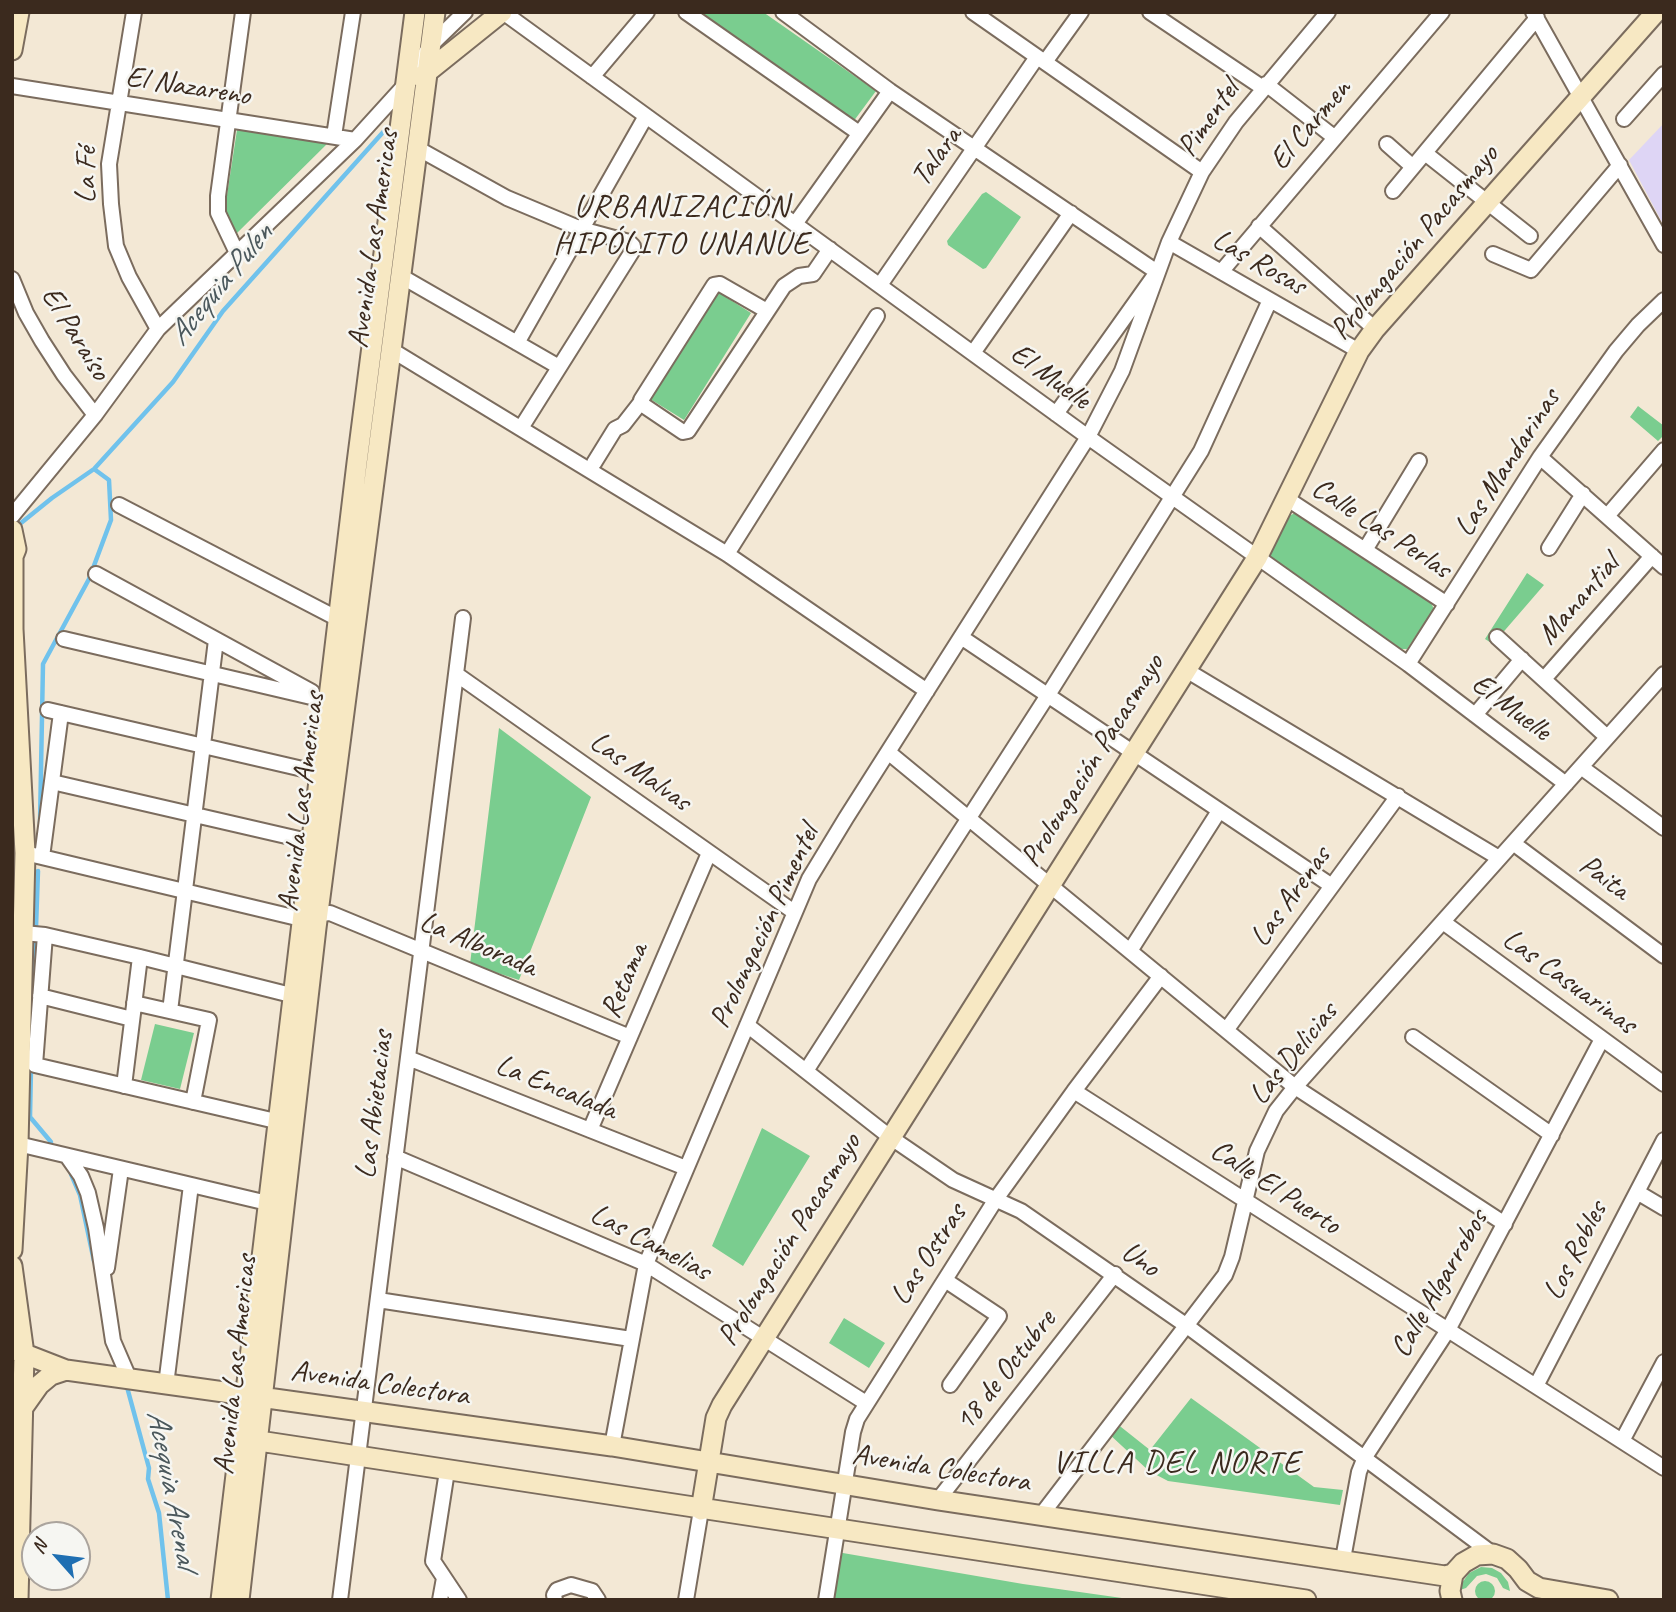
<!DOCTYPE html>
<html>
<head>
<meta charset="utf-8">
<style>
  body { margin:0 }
  #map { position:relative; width:1676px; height:1612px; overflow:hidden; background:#f3e8d5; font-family:Caveat,sans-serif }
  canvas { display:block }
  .frame { position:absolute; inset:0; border:14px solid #3b2a1e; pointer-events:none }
  .north { position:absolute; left:21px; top:1521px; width:70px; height:70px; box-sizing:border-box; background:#f6f6f2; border:2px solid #aba49d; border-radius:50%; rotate:298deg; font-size:19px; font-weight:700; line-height:28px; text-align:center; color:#3b2a1e }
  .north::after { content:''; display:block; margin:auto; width:24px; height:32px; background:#1f6fb2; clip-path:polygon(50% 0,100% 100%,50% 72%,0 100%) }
</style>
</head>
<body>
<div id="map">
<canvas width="1676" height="1612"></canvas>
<div class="frame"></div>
<div class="north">N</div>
</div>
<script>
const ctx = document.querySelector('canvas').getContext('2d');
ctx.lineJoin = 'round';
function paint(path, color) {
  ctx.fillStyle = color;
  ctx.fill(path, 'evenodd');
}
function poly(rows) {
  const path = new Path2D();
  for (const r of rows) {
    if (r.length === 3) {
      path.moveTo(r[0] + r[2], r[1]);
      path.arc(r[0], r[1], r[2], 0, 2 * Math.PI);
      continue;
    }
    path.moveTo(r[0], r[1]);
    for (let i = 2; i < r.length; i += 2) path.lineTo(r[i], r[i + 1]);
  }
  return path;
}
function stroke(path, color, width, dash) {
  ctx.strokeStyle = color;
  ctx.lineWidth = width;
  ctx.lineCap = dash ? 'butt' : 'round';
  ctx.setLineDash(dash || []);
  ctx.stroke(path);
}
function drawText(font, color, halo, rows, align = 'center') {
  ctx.font = font + ' Caveat,sans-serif';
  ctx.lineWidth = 5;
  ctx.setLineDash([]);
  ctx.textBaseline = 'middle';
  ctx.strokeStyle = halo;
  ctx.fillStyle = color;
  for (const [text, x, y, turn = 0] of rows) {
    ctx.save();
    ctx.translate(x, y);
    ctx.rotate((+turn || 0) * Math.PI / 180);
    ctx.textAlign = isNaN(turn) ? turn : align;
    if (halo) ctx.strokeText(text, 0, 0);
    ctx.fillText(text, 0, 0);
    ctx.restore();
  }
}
const built = poly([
  [1664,123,1664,226,1629,160]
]);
const green = poly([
  [697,12,763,12,876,91,853,122],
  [237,130,329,142,236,234,225,208],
  [986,192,1021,217,986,268,983,269,948,245,947,241,982,194],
  [718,292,751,313,684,420,650,399],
  [1638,406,1664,426,1664,435,1658,441,1630,417],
  [1295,513,1430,601,1434,609,1407,649,1400,649,1270,556,1289,516],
  [1527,573,1544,585,1493,644,1485,639],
  [499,728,591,797,519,980,470,964],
  [155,1024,194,1033,180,1089,141,1080],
  [762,1128,810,1156,743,1266,712,1246],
  [844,1318,885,1343,869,1368,829,1343],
  [1191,1398,1314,1487,1343,1490,1340,1505,1168,1481,1149,1471,1108,1433,1116,1423,1150,1450],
  [837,1552,1023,1584,1136,1600,830,1600],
  [1481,1567,1492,1568,1501,1573,1508,1582,1510,1591,1503,1588,1497,1578,1486,1574,1477,1576,1466,1588,1460,1590,1462,1583,1469,1573],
  [1485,1591,10]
]);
const stream = poly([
  [21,523,52,498,94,469,173,382,223,311,385,130],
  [40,823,43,664,89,579,111,520,109,480,94,469],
  [36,927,38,871],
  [31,1031,36,944],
  [31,1068,30,1117,51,1142],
  [71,1174,80,1195,94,1261],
  [127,1387,149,1468,148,1479,159,1513,168,1600]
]);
const street = poly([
  [134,12,109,164,111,204,116,246,129,277,158,329],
  [503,12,1088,437,1408,664,1566,784],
  [686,12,859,133],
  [783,12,890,91,1157,272,1056,414],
  [973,12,1202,172],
  [1150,12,1263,88],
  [1533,12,1664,245],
  [1045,62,1081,12],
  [592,77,647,12],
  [1266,84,1334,137],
  [12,86,355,140],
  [1624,119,1664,74],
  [334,136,353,12],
  [1387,144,1413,167],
  [417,148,507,198,581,229,629,242,633,246,633,250,521,428],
  [1425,153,1530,236],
  [1393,191,1537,18],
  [795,224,890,91],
  [1259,226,1375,329],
  [1169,242,1359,351],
  [237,253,218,213,218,196,243,12],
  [1493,254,1531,270,1620,165],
  [1221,272,1442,12],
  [399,275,559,367],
  [12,279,26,313,42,341,64,375,95,415],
  [880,285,1037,57],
  [767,311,720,284,714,285,641,400,643,405,683,432,688,431,784,286,799,276,813,274,830,249],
  [517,343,646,116],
  [390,349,727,554,927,691],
  [973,353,1071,213],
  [1540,457,1664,567],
  [594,463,615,429,623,425,641,402],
  [1286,498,1447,604],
  [119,505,346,623],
  [1608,515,1664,450],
  [12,516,95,415,158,329,355,140,405,85,430,46,465,12],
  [1549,548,1583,494],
  [1365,550,1419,461],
  [727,554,877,316],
  [96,574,312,692],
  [961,637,1332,886],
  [1497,637,1607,737],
  [64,639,328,701],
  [1408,664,1540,457,1616,351,1638,325,1664,300],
  [1186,670,1499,858],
  [456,674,794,912],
  [1544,679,1652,556],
  [48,710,320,773],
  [1475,715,1522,659],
  [888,752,1295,1087,1505,1224],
  [1581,767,1664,828],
  [52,782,312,842],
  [1513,843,1664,956],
  [25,853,293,917,330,913,630,1037],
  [42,857,61,713],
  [1443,922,1664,1084],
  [23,933,45,935,140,957,295,996],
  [45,935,35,1065,280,1122],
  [1130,951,1219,811],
  [40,996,132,1019],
  [134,1003,209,1020,193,1102],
  [170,1011,216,640],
  [747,1025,890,1137,953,1180,1021,1211,1187,1326,1493,1554],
  [1227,1029,1398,796],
  [1413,1037,1552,1135],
  [408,1058,686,1168],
  [806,1071,1048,695,1201,451,1270,300],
  [124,1086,140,957],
  [1074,1091,1664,1468],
  [590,1130,709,853],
  [18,1144,276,1205],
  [67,1156,81,1176,88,1193,96,1228,113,1341,129,1378],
  [395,1157,646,1264,866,1403],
  [1637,1192,1664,1208],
  [107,1268,121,1169],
  [945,1280,999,1316,950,1385],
  [378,1300,631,1339],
  [166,1385,191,1185],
  [1536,1386,1664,1140],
  [1622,1441,1664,1362],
  [612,1446,646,1264,809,879,846,818,1088,437,1122,371,1169,242,1202,172,1236,122,1328,12],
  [447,1471,433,1561,459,1600],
  [938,1500,1115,1274],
  [1042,1514,1225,1275,1232,1257,1257,1151,1276,1111,1295,1087,1664,674],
  [1343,1559,1359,1472,1365,1457,1448,1330,1602,1039],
  [340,1600,463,618],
  [440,1600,444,1578],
  [555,1600,554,1595,557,1590,571,1585,592,1591,598,1600],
  [686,1600,701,1510],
  [826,1600,853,1432,857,1419,996,1199,1074,1091,1161,976]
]);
const secondary = poly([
  [12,50,19,12],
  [421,77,502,12],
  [12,530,16,549,12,559],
  [12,1250,18,1144,25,853,13,629,13,558],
  [12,1266,24,1354,18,1600],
  [12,1349,66,1370,612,1446,938,1500,1445,1576,1453,1574,1463,1563,1477,1555,1493,1554,1507,1559,1518,1569,1527,1581,1539,1588,1608,1600],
  [22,1409,39,1385,51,1375,66,1370],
  [246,1439,1306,1600],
  [701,1510,716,1418,722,1405,1257,558,1359,351,1375,329,1656,12],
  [221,1600,357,463,415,12],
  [239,1600,316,928,435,12],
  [1452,1600,1450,1591,1453,1574]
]);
const streetNames = [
  ["El Nazareno",188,87,9],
  ["Pimentel",1209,119,-55],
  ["El Carmen",1311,125,-50],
  ["Talara",937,157,-55],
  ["La Fé",87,175,-89],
  ["Avenida Las Americas",374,239,-82],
  ["Prolongación Pacasmayo",1415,243,-50],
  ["Las Rosas",1259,263,30],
  ["El Paraíso",75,334,58],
  ["El Muelle",1050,377,36],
  ["Las Mandarinas",1508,463,-57],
  ["Calle Las Perlas",1381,529,33],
  ["Manantial",1579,600,-49],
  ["El Muelle",1511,708,37],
  ["Prolongación Pacasmayo",1093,761,-58],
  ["Las Malvas",640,772,35],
  ["Avenida Las Americas",302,802,-83],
  ["Paita",1604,878,37],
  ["Las Arenas",1291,897,-54],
  ["Prolongación Pimentel",765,927,-65],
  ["La Alborada",478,945,23],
  ["Retama",625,981,-67],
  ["Las Casuarinas",1569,982,36],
  ["Las Delicias",1294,1054,-51],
  ["La Encalada",556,1088,22],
  ["Las Abietacias",375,1105,-83],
  ["Calle El Puerto",1275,1188,33],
  ["Prolongación Pacasmayo",790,1240,-58],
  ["Las Camelias",650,1243,28],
  ["Los Robles",1576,1251,-63],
  ["Las Ostras",929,1255,-57],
  ["Uno",1140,1260,35],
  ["Calle Algarrobos",1440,1284,-60],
  ["Avenida Las Americas",236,1365,-84],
  ["18 de Octubre",1006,1371,-52],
  ["Avenida Colectora",380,1384,8],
  ["Avenida Colectora",941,1469,9]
];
const neighbourhoodNames = [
  ["URBANIZACIÓN",682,208],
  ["HIPÓLITO UNANUE",682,245],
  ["VILLA DEL NORTE",1177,1464]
];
const waterNames = [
  ["Acequia Pulen",221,285,-51],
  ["Acequia Arenal",171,1489,79]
];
paint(built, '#ded5f5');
paint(green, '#7acd8f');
stroke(stream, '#70c2ec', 4.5);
stroke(street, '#7b6c5e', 18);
stroke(secondary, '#7b6c5e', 23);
stroke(street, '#fff', 14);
stroke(secondary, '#f7e8c3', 19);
drawText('30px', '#3b2a1e', '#f6f6f2', streetNames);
ctx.letterSpacing = '2px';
drawText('32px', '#3b2a1e', '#f6f6f2', neighbourhoodNames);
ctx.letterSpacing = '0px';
drawText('italic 32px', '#4b585c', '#f6f6f2', waterNames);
</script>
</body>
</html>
